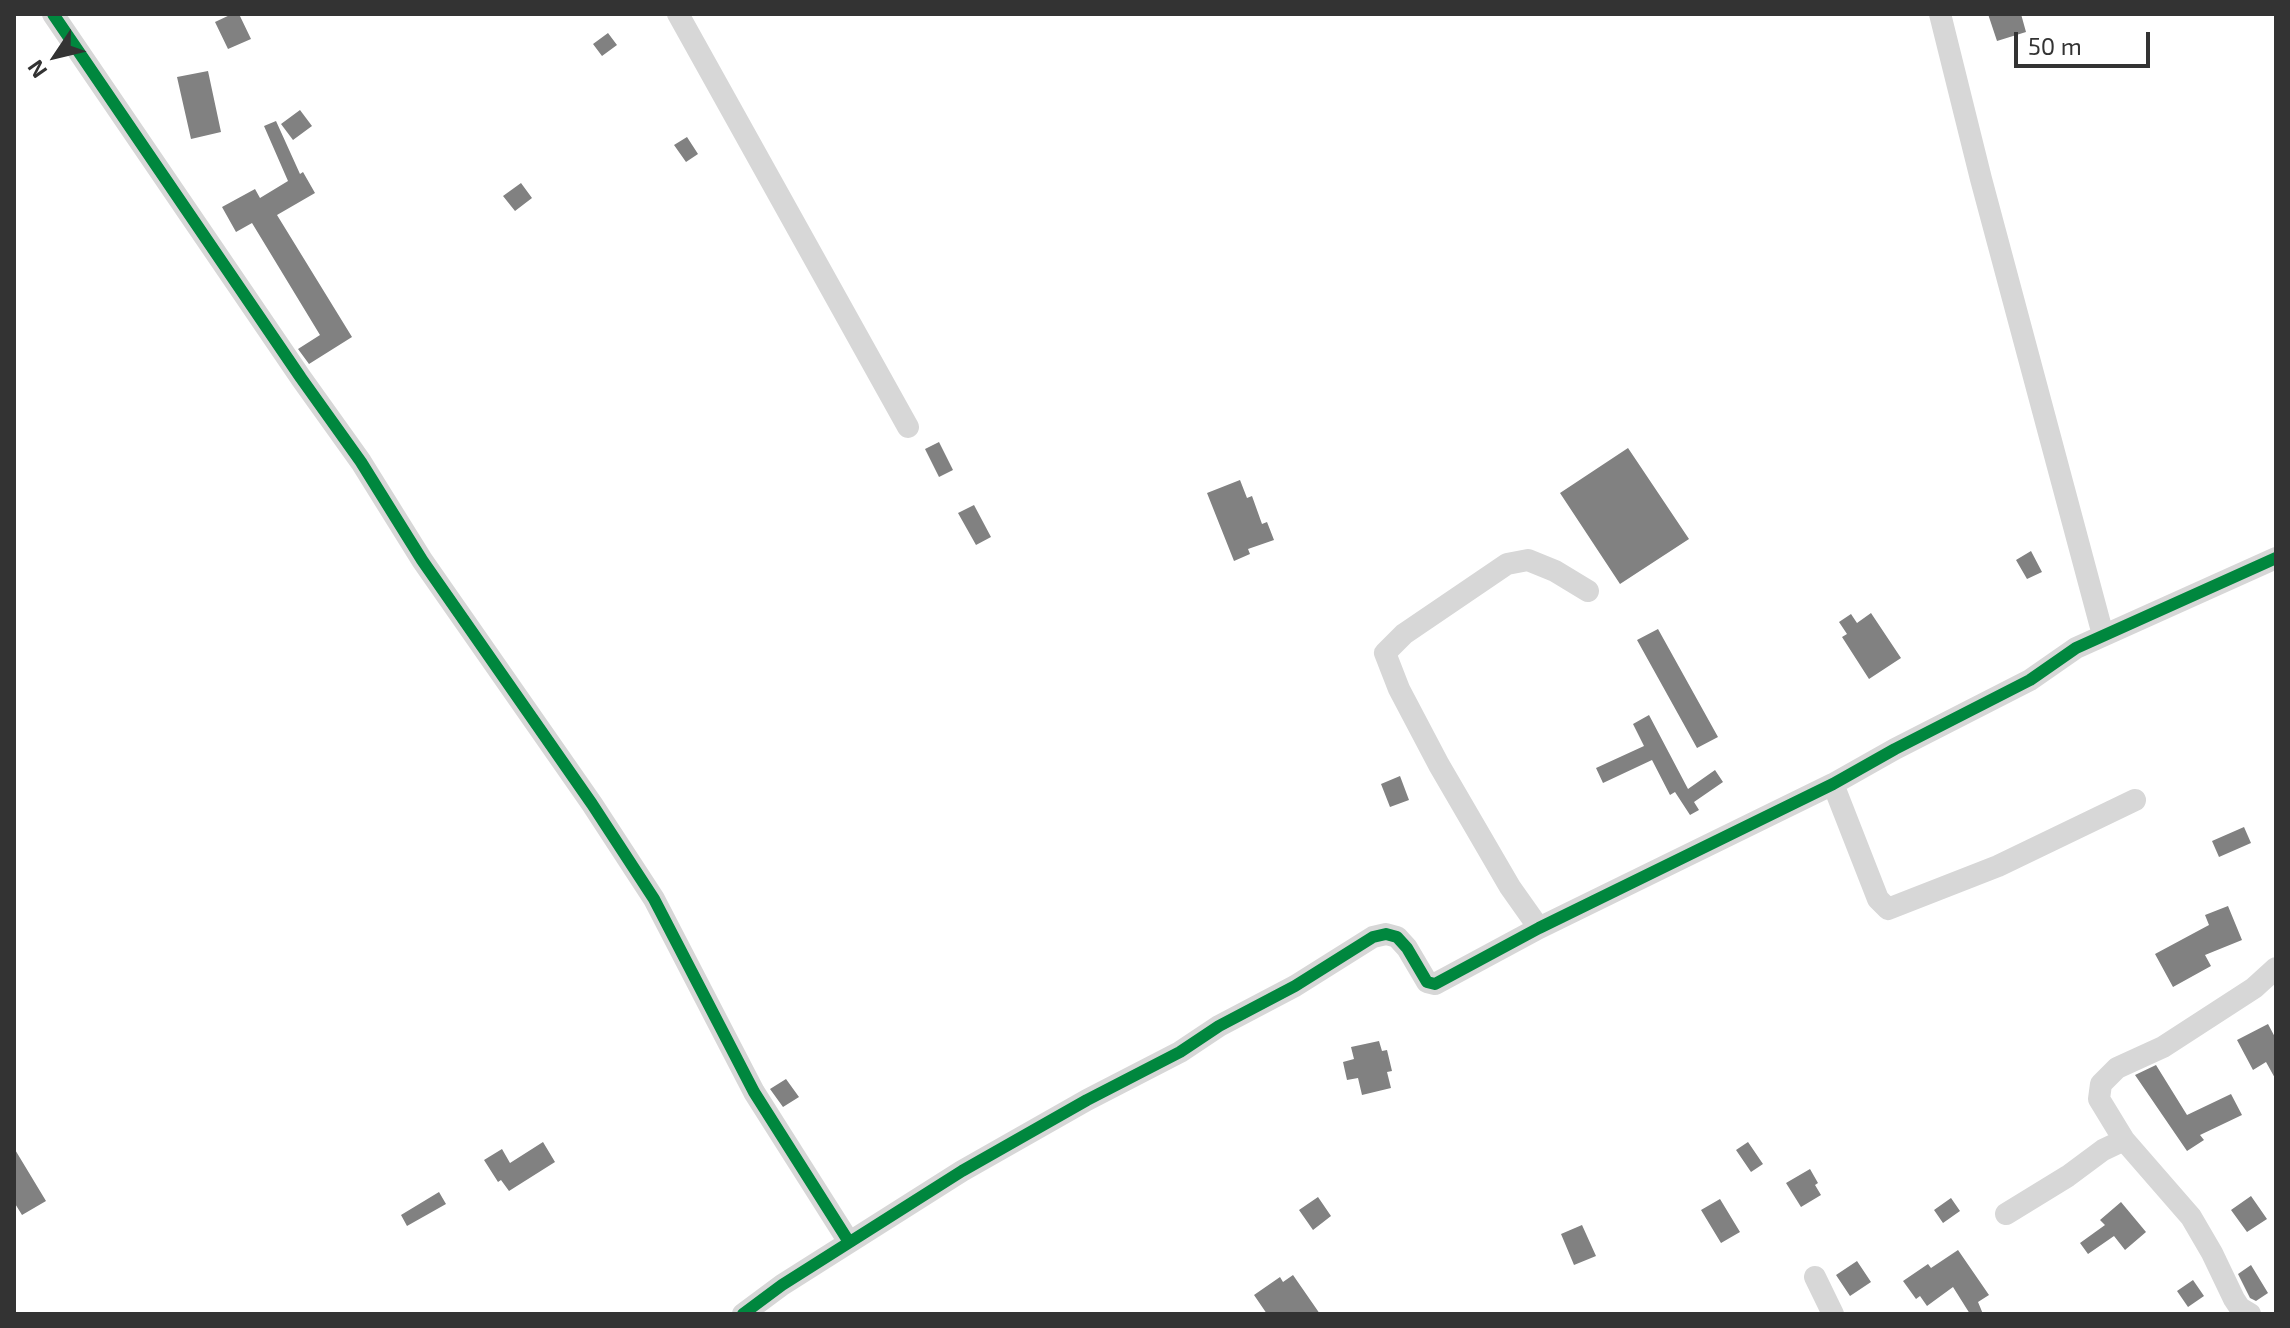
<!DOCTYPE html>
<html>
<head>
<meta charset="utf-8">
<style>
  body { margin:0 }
  #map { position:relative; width:2290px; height:1328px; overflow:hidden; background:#fff; font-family:"Exo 2",sans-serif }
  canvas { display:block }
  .frame { position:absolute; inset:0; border:16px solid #333; pointer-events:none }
  .north { position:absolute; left:16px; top:16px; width:80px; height:80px; -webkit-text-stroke:6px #fff; paint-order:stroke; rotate:235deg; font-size:22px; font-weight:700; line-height:32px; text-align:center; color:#333 }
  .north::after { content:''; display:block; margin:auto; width:28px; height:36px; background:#333; clip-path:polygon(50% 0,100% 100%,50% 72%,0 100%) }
  .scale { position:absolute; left:2014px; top:32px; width:136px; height:36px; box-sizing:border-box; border:4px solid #333; border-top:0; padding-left:10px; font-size:24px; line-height:28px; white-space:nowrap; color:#333; -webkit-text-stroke:6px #fff; paint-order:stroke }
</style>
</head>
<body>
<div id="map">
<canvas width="2290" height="1328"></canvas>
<div class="frame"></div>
<div class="north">N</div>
<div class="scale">50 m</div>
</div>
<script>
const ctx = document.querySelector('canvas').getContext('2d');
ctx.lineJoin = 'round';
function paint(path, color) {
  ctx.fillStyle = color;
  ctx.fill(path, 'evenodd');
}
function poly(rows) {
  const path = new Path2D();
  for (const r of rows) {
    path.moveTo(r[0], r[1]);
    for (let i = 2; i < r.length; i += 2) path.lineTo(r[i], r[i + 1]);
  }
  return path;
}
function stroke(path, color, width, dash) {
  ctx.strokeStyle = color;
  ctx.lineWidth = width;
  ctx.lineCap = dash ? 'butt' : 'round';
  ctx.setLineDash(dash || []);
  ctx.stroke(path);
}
const building = poly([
  [232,14,239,14,251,39,228,49,215,22],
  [1988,14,2021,14,2026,32,1997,41],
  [608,33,617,45,602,56,593,44],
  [208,71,221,132,191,139,177,77],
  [300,110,312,126,293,140,281,124],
  [276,121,300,174,303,172,315,193,277,215,352,337,309,364,298,349,320,335,252,223,236,232,222,207,255,189,260,198,288,181,264,126],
  [687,137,698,154,686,162,674,145],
  [521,183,532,198,515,211,503,196],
  [939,442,953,470,939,477,925,449],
  [1628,448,1689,539,1620,584,1560,493],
  [1240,480,1247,498,1252,496,1262,524,1267,522,1274,540,1248,549,1250,554,1234,561,1207,493],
  [974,505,991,537,976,545,958,513],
  [2031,551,2042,572,2027,579,2016,560],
  [1871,613,1901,658,1869,679,1842,637,1847,634,1839,622,1851,614,1857,623],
  [1658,629,1718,737,1697,748,1637,640],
  [1649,715,1688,789,1715,770,1723,782,1694,802,1699,810,1690,815,1675,792,1670,795,1652,760,1603,783,1596,768,1644,746,1633,724],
  [1400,776,1409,800,1390,807,1381,784],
  [2244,827,2251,843,2219,857,2212,841],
  [2228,906,2242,940,2205,955,2211,966,2173,987,2155,954,2209,925,2205,915],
  [2268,1024,2276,1039,2276,1080,2266,1062,2253,1070,2237,1040],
  [1379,1041,1382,1051,1387,1050,1392,1071,1387,1072,1391,1088,1362,1095,1358,1078,1347,1080,1343,1062,1354,1059,1351,1047],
  [2156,1065,2187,1115,2231,1094,2242,1115,2200,1135,2204,1140,2187,1151,2135,1075],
  [786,1079,799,1097,783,1107,770,1089],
  [543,1142,555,1162,509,1191,501,1180,498,1182,484,1160,502,1149,510,1163],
  [1748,1142,1763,1164,1751,1172,1736,1150],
  [14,1148,46,1201,22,1215,14,1202],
  [1810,1169,1818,1183,1815,1185,1821,1195,1801,1207,1786,1183],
  [439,1192,446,1204,407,1226,401,1215],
  [2251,1196,2267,1219,2247,1232,2231,1210],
  [1318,1197,1331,1216,1313,1230,1299,1210],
  [1951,1198,1960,1211,1943,1223,1934,1210],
  [1720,1199,1740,1232,1721,1243,1701,1210],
  [2121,1202,2146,1232,2125,1250,2114,1236,2088,1254,2080,1243,2105,1225,2100,1220],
  [1582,1225,1596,1256,1574,1265,1561,1234],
  [1958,1250,1989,1295,1978,1302,1983,1314,1970,1314,1953,1287,1927,1306,1920,1296,1916,1299,1903,1281,1928,1264,1931,1268],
  [1857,1261,1871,1282,1850,1296,1836,1275],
  [2251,1265,2268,1293,2256,1301,2250,1298,2238,1274],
  [1293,1275,1320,1314,1267,1314,1254,1295,1280,1277,1283,1282],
  [2193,1280,2204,1296,2188,1307,2177,1291]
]);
const minor = poly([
  [53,14,301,378,361,462,422,560,592,804,654,899,754,1092,849,1242],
  [678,14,908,427],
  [1940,14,1981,179,2103,635],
  [1833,784,1878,899,1888,909,1998,866,2135,800],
  [1539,928,1510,887,1439,765,1399,689,1385,653,1404,634,1507,564,1528,560,1555,571,1588,591],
  [2006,1214,2068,1176,2103,1150,2124,1140],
  [1815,1277,1833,1314],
  [743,1314,782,1285,962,1171,1087,1100,1180,1052,1219,1026,1295,986,1373,937,1386,934,1397,937,1407,948,1427,982,1435,984,1539,928,1833,784,1895,749,2030,680,2076,648,2276,558],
  [2250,1314,2240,1308,2234,1299,2212,1253,2191,1217,2124,1140,2099,1099,2101,1084,2117,1068,2163,1047,2254,988,2276,968]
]);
const cycleway = poly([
  [53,14,301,378,361,462,422,560,592,804,654,899,754,1092,849,1242],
  [743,1314,782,1285,962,1171,1087,1100,1180,1052,1219,1026,1295,986,1373,937,1386,934,1397,937,1407,948,1427,982,1435,984,1539,928,1833,784,1895,749,2030,680,2076,648,2276,558]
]);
paint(building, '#818181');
stroke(minor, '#d7d7d7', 22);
stroke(cycleway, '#00873e', 12);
</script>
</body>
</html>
